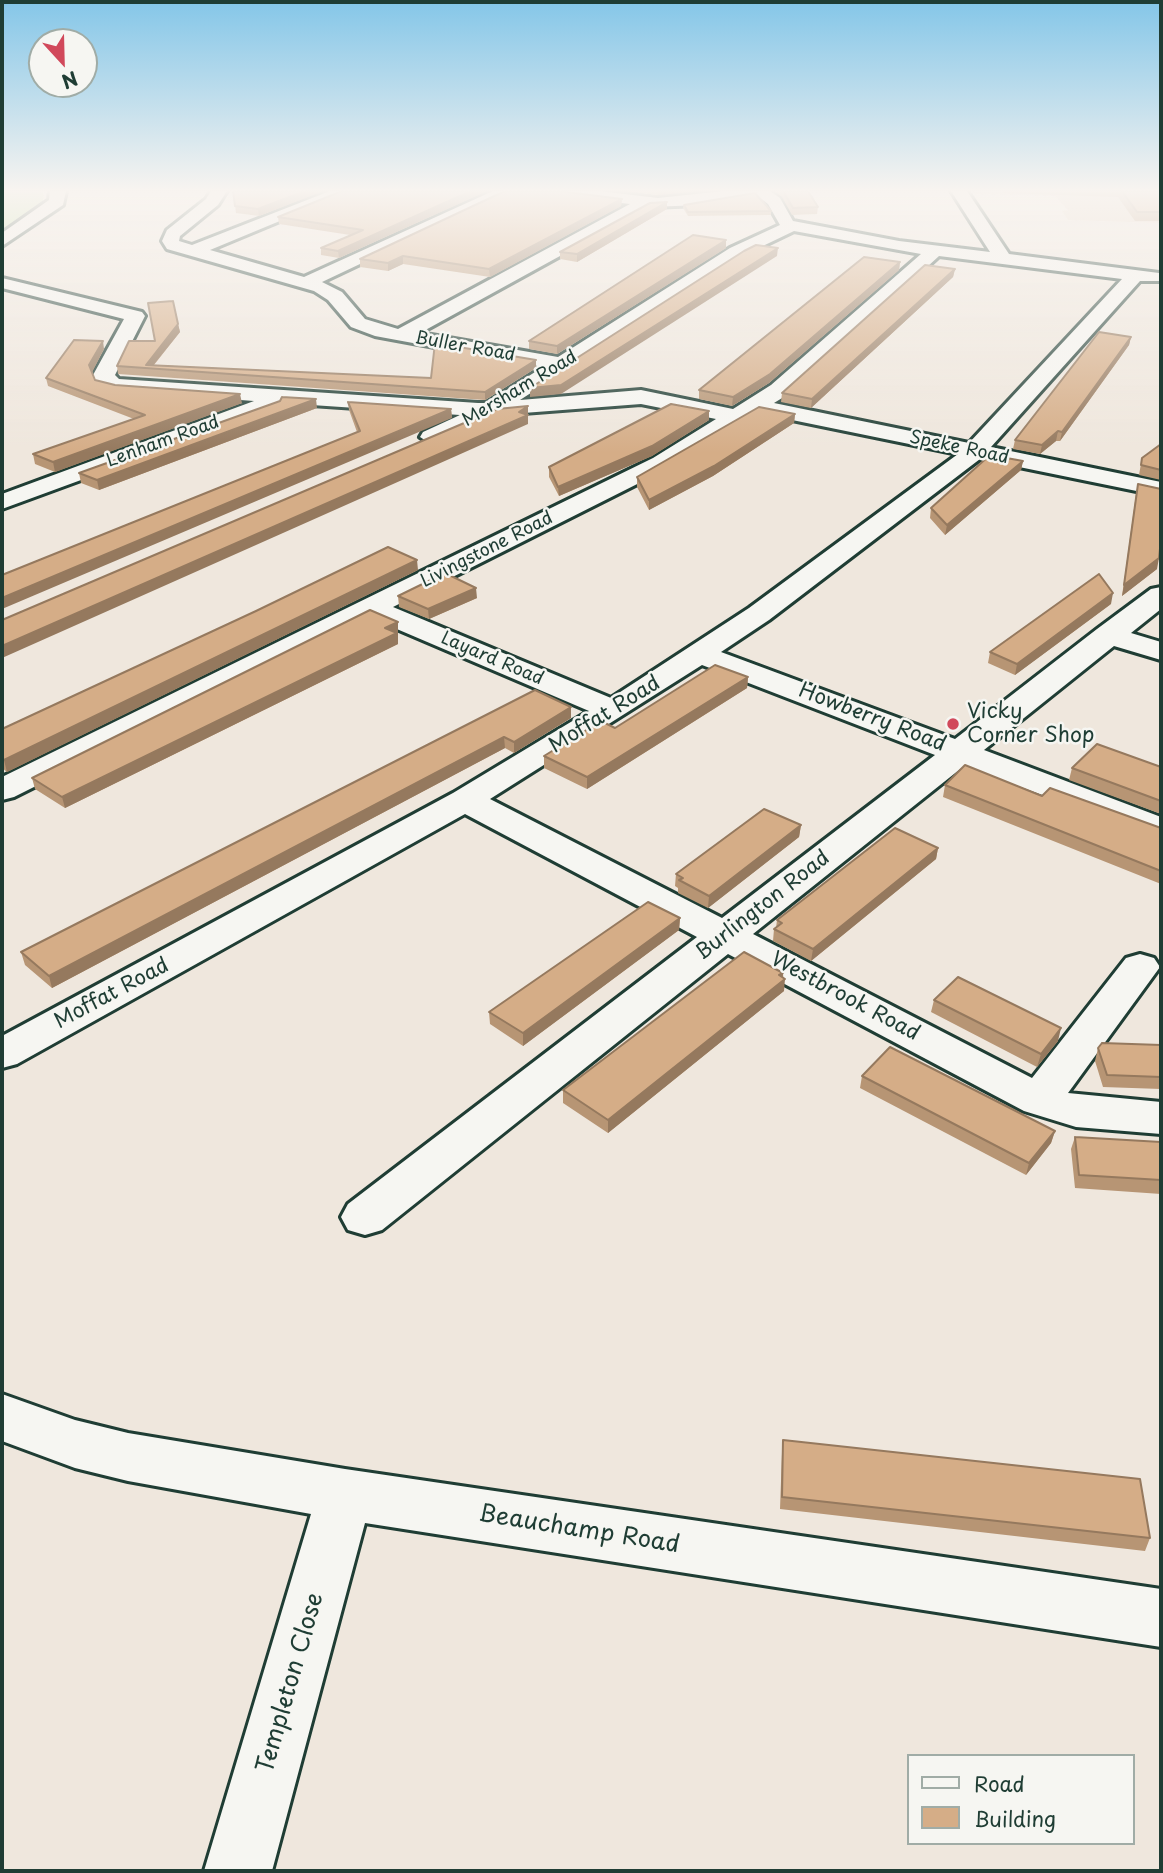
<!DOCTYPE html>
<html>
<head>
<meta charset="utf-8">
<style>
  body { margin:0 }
  #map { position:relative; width:1163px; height:1873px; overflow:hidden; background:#efe7dd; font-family:"Playpen Sans",sans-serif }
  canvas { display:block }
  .frame { position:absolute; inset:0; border:4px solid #1f3d34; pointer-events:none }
  .legend { position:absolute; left:907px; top:1754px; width:228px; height:91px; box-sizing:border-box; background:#f6f6f2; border:2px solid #a0aca6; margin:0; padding:9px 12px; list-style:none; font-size:21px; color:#1f3d34 }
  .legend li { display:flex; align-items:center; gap:14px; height:35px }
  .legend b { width:35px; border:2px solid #a0aca6 }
  .north { position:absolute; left:28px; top:28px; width:70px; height:70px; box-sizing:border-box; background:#f6f6f2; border:2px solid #a0aca6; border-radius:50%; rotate:158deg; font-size:19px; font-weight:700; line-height:28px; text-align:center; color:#1f3d34 }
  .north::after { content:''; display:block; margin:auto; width:24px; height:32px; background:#d1495b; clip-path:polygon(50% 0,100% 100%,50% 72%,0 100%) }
</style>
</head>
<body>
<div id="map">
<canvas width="1163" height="1873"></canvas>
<div class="frame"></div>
<ul class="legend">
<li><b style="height:9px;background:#f6f6f2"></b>Road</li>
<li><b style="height:19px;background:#d5ad87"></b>Building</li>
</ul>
<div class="north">N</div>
</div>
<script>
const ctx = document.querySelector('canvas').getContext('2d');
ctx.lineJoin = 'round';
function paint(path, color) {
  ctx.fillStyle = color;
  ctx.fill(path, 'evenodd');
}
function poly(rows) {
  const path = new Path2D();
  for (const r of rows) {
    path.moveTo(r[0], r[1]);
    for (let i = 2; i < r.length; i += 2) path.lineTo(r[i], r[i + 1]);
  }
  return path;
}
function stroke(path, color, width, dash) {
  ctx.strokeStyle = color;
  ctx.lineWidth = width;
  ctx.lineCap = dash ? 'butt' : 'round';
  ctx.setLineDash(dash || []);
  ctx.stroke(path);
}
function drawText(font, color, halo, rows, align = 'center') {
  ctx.font = font + ' "Playpen Sans",sans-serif';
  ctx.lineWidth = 5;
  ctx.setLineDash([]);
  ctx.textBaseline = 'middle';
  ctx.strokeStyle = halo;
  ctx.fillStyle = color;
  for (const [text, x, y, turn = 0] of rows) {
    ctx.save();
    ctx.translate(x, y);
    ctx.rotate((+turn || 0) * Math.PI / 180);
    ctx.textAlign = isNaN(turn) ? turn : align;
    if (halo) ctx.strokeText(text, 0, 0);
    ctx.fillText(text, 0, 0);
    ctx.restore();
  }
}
const built = poly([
  [973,191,1161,191,1161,223,1068,220,1062,211,1068,210,1055,196,975,194]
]);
const green = poly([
  [2,191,43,191,44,197,42,203,2,230]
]);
const minor = poly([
  [211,191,227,191,218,205,180,236,179,241,192,245,330,191,352,191,210,250,304,277,493,191,514,191,322,282,342,292,365,319,398,329,630,204,561,196,553,191,599,191,658,198,724,191,770,191,780,198,793,221,899,241,990,252,951,191,967,191,1009,254,1159,273,1159,281,1140,281,991,447,1161,482,1161,496,980,459,769,620,721,652,955,739,1097,629,1151,589,1161,587,1161,609,1131,633,1161,642,1161,660,1114,646,984,750,1161,817,1161,839,964,766,753,934,1032,1078,1126,958,1140,954,1154,958,1160,967,1068,1093,1161,1102,1161,1134,1076,1127,1024,1111,728,954,382,1230,365,1235,348,1230,341,1217,348,1204,697,937,465,814,17,1064,2,1068,2,1036,453,793,589,711,371,618,14,797,2,800,2,777,653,458,716,419,641,404,497,415,431,444,420,437,423,432,460,415,282,403,280,407,2,509,2,494,254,401,117,391,97,386,93,375,124,319,2,288,2,278,142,312,145,316,115,375,119,379,478,403,486,403,543,367,375,336,351,327,328,300,314,291,167,249,162,241,167,230,206,199,211,191],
  [755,194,768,204,780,225,730,248,558,357,420,333,649,207,701,205,755,194],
  [794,231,921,254,771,385,733,409,641,390,520,400,742,256,794,231],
  [939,256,1122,279,969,443,774,403,787,395,939,256],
  [758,413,958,454,749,608,611,698,393,607,669,468,758,413],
  [702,665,935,755,722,918,490,799,702,665],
  [2,1394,75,1420,128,1433,345,1469,1161,1589,1161,1647,365,1523,272,1871,204,1871,311,1514,128,1481,75,1468,2,1441,2,1394]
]);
const major = poly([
  [50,191,66,191,63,205,2,246,2,233,49,200,50,191]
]);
const wall = poly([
  [233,191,323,191,259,216,236,213],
  [342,191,487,191,339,258,321,255,321,248,350,235,279,224,278,217],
  [622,191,699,191,658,195],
  [774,191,811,191,808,191,818,207,817,214,792,215,782,197],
  [1002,191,1161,191,1161,221,1135,221,1118,197,1003,193],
  [561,192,622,199,621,206,490,277,403,264,388,271,360,267,360,259],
  [684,205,771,211,771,215,688,216,683,208],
  [667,209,577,262,560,259,560,252],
  [726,240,726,248,557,354,529,349,529,341],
  [900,262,899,270,769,383,732,406,699,399,699,390],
  [955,269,953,277,811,408,781,402,782,393],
  [178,324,180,332,154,365,431,378,536,360,536,368,485,400,118,374,117,366,155,341],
  [1131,337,1129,345,1060,441,1056,441,1040,454,1013,449,1015,440],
  [104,349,92,372,95,380,115,385,242,403,55,472,35,464,33,454,134,419,48,386,46,378],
  [348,402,451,409,452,418,357,432,349,410],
  [317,408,99,490,81,483,79,473],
  [795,414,794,423,713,476,649,510,637,487,637,477],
  [709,420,652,456,559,496,549,477,549,467],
  [1161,444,1161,480,1139,475,1142,458],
  [1023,461,1021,470,945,535,930,518,931,508],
  [1138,484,1157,569,1122,596,1136,494],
  [418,570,7,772,2,768,2,729,256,611],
  [398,596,477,598,429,619,399,607],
  [1111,604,1015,675,988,663,990,652],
  [398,622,398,644,65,808,35,789,32,778],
  [748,677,747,688,587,789,544,768,544,756,615,728],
  [535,690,571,718,514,753,505,748,52,988,25,965,21,952],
  [1161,767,1161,814,1069,780,1072,768],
  [945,785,1042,796,1161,828,1161,884,943,797],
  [801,825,799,837,708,908,678,893,678,888,675,886,676,874],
  [938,848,936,859,811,961,773,941,774,929,776,928,777,920],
  [680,918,679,930,523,1046,490,1024,489,1012],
  [783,973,784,991,608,1133,563,1103,563,1090],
  [934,1000,1058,1041,1037,1067,931,1012],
  [1161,1045,1161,1089,1103,1087,1095,1061,1098,1048],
  [862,1076,1055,1131,1051,1143,1026,1175,860,1088],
  [1075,1137,1161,1142,1161,1194,1075,1188,1071,1149],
  [783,1440,1150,1538,1145,1551,780,1509,782,1453]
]);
const shadedWall = poly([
  [305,191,323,191,259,216,258,209],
  [471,191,487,191,339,258,338,251],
  [658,191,699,191,658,195],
  [622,199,621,206,490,277,489,269],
  [667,202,667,209,577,262,577,254],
  [726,240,726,248,557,354,557,346],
  [778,248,777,256,561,394,530,397,530,388],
  [403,256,403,264,388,271,388,263],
  [900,262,899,270,769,383,732,406,733,397],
  [955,269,953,277,811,408,812,399],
  [178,324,180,332,151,368,146,365],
  [1131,337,1129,345,1060,441,1062,432],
  [103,341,104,349,91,374,89,365],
  [536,360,536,368,485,400,485,392],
  [240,394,242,403,55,472,53,462],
  [316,399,317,408,99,490,97,480],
  [528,406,528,424,2,658,2,646,519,412],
  [451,409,452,418,2,609,2,598],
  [709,411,709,420,652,456,559,496,558,487],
  [795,414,794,423,713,476,649,510,649,500],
  [1058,431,1056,441,1040,454,1042,445],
  [1023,461,1021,470,945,535,947,525],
  [1159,558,1157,569,1122,596,1124,585],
  [417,560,418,570,7,772,4,760],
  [476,588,477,598,429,619,428,609],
  [1113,593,1111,604,1015,675,1017,664],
  [398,622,398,644,65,808,62,797,385,628],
  [748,677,747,688,587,789,587,777],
  [571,707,571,718,514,753,514,742],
  [504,737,505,748,52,988,49,976],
  [801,825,799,837,708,908,709,896],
  [938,848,936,859,811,961,813,949],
  [680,918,679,930,523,1046,523,1033],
  [783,973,782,982,785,979,784,991,608,1133,608,1120],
  [1061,1028,1058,1041,1037,1067,1041,1054],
  [1055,1131,1051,1143,1026,1175,1029,1163]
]);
const building = poly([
  [233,191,305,191,258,209,235,206,233,191],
  [342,191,471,191,338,251,321,248,363,230,278,217,342,191],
  [505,191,559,191,622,199,489,269,403,256,388,263,360,259,505,191],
  [783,191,808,191,818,207,793,208,783,191],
  [1122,191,1161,191,1161,212,1137,212,1122,191],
  [755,193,771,211,688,212,684,205,755,193],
  [667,202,577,254,560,252,650,203,667,202],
  [693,235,726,240,557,346,529,341,693,235],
  [756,245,778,248,561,385,530,388,744,251,756,245],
  [864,257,900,262,770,374,733,397,699,390,864,257],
  [925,265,955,269,812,399,782,393,925,265],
  [173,301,178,324,146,365,431,378,435,343,536,360,485,392,117,366,129,341,155,341,148,303,173,301],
  [1099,332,1131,337,1062,432,1058,431,1042,445,1015,440,1099,332],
  [74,340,103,341,89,365,95,380,115,385,240,394,53,462,33,454,145,415,46,378,74,340],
  [282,397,316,399,97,480,79,473,280,401,282,397],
  [348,402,451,409,2,598,2,575,360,431,348,402],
  [671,404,709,411,652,446,558,487,549,467,671,404],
  [528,406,519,412,528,415,2,646,2,620,497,409,528,406],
  [759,407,795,414,714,466,649,500,637,477,759,407],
  [1161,444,1161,470,1141,465,1142,458,1161,444],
  [990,455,1023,461,947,525,931,508,990,455],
  [1138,484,1161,489,1161,539,1159,558,1124,585,1138,484],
  [388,547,417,560,4,760,2,759,2,729,256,611,388,547],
  [445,573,476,588,428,609,398,596,445,573],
  [1099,574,1113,593,1017,664,990,652,1099,574],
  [370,610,398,622,385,628,397,633,62,797,32,778,370,610],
  [715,665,748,677,587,777,544,756,601,721,615,728,715,665],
  [535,690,571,707,514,742,504,737,49,976,21,952,535,690],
  [1097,744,1161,767,1161,801,1072,768,1097,744],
  [965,765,1042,796,1050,788,1161,828,1161,871,945,785,965,765],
  [764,809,801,825,709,896,679,880,683,878,676,874,764,809],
  [895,828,938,848,813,949,774,929,782,923,777,920,895,828],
  [648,902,680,918,523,1033,489,1012,648,902],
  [744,952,783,973,779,975,785,979,608,1120,563,1090,744,952],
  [958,977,1061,1028,1041,1054,934,1000,958,977],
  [1102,1043,1161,1045,1161,1077,1107,1075,1098,1048,1102,1043],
  [890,1047,1055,1131,1029,1163,862,1076,890,1047],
  [1075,1137,1161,1142,1161,1180,1079,1175,1075,1137],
  [783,1440,1140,1479,1150,1538,782,1497,783,1440]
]);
const markers = [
  [953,724,7,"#d1495b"]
];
const farStreetnames = [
  ["Buller Road",465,347,10],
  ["Mersham Road",520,389,-31],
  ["Lenham Road",163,442,-20],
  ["Speke Road",959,448,12],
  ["Livingstone Road",487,550,-27],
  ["Layard Road",492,659,23]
];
const poiNames = [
  ["Vicky",967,712],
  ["Corner Shop",967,736]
];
const streetNames = [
  ["Moffat Road",605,715,-32],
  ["Howberry Road",872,718,21],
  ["Burlington Road",763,906,-38],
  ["Moffat Road",112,994,-28],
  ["Westbrook Road",845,997,28]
];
const nearStreetnames = [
  ["Beauchamp Road",579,1530,9],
  ["Templeton Close",291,1683,-74]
];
paint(built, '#e7d6c3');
paint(green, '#bce5a1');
stroke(minor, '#1f3d34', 6);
stroke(major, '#1f3d34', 6);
paint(minor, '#f6f6f2');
paint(major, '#f6f6f2');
paint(wall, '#b79574');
paint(shadedWall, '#95795e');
paint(building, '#d5ad87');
stroke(building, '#95795e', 2);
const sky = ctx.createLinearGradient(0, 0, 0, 453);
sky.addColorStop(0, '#84c6e8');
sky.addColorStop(0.42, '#f8f4f0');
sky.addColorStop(1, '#f8f4f000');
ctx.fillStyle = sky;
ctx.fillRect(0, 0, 1163, 453);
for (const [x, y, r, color] of markers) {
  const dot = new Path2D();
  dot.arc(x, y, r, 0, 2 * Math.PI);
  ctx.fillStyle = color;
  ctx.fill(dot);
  stroke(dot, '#f6f6f2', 2.5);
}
drawText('18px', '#1f3d34', '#f6f6f2', farStreetnames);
drawText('21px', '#1f3d34', '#f6f6f2', poiNames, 'left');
drawText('21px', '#1f3d34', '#f6f6f2', streetNames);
drawText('24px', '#1f3d34', '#f6f6f2', nearStreetnames);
</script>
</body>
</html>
